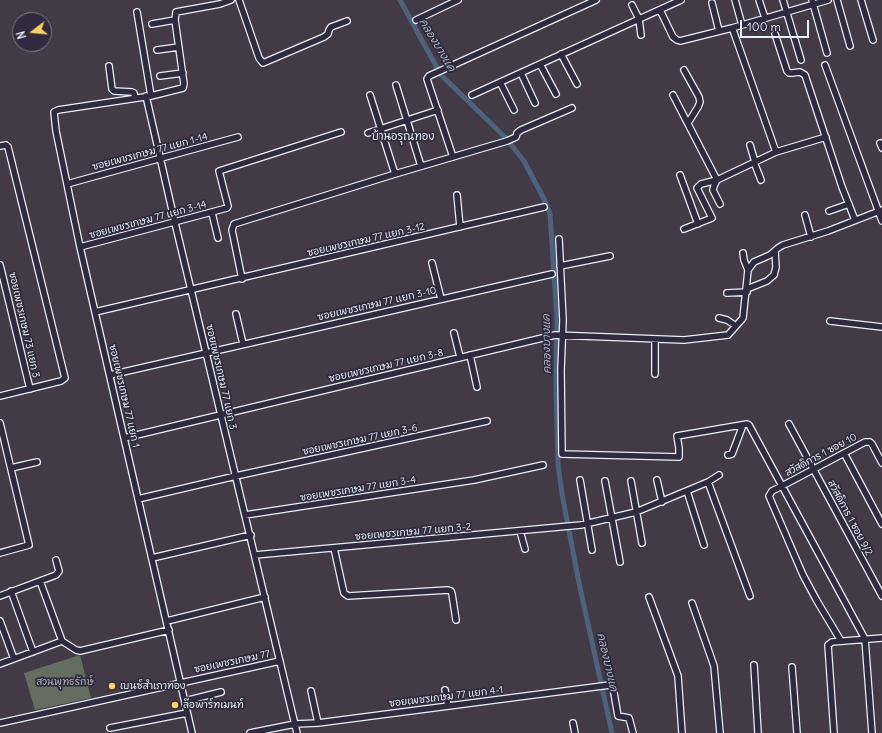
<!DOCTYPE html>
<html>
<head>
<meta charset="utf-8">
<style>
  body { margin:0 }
  #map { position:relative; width:882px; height:733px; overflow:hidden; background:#433a47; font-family:Delius,sans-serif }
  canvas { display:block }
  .north { position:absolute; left:12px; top:12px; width:40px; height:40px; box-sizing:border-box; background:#2f2a3d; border:1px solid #797a88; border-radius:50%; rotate:254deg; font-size:11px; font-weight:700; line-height:16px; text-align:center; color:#e8f1f8 }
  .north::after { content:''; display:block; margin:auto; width:14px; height:18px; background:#ffd166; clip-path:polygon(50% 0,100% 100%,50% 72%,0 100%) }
  .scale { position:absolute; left:740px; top:20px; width:69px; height:18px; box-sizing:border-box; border:2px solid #e8f1f8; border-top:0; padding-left:5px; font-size:12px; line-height:14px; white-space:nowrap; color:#e8f1f8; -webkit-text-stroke:3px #2f2a3d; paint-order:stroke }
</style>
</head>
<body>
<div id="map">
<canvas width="882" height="733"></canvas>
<div class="north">N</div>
<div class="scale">100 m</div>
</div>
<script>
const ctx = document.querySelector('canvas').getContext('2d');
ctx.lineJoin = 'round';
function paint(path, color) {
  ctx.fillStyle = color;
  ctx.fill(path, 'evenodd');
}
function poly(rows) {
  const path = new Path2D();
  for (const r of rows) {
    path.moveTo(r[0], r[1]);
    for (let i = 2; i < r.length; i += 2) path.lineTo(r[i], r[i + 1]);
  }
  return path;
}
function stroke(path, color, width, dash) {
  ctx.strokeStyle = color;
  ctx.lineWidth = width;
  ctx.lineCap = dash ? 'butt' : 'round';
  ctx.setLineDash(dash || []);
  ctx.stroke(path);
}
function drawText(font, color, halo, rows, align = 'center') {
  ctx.font = font + ' Delius,"Playpen Sans Thai",sans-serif';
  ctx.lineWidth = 3.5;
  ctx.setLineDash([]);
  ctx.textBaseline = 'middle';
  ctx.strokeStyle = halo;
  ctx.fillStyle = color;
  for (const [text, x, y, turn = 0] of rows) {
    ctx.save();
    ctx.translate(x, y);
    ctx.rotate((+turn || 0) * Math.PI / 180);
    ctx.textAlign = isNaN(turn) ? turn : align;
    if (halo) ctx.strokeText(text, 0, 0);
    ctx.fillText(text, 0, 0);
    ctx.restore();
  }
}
const green = poly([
  [80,655,91,698,35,710,24,673]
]);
const canal = poly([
  [400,0,441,75,505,137,524,161,544,199,550,214,557,318,556,384,558,464,562,494,579,583,612,733]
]);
const minor = poly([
  [239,0,259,58,263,63,324,37,328,34,329,30,331,27,347,21],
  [735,0,742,25],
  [759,0,765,18],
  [783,0,801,60],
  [812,0,827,53],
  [837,0,850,46],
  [861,0,873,40],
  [712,3,719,31],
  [632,5,639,19,641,35],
  [660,10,673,37,677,40,680,41,732,28,828,0],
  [137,12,151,96],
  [416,20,458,0],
  [152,24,175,20],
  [733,30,776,152],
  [775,34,787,71,789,73,792,73,800,72,805,75,842,187,855,220],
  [157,50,179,47],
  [561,54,577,84],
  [540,64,556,94],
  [825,65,882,221],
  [109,66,112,89,114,91,132,92,134,93,135,98],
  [684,70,699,97,700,102,698,107,688,123],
  [521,73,535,103],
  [160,76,183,73],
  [500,82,514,110],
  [396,85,421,166],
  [370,95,395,174],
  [472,95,681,0],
  [673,95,717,180,701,184,697,188,712,218,684,229],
  [146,96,175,223,297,733],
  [368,133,438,110],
  [880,143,882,148],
  [750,145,755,162],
  [0,146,6,145,8,147,65,378,61,381,0,396],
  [453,157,427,79,429,76,596,0],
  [754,162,761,180],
  [680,175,698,224],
  [67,184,238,137],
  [457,195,460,227],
  [720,204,713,190,714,186,717,180,776,152,826,137],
  [829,211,849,204],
  [212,213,218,238],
  [805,215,811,237],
  [559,239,563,320,561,370,562,454,679,457,679,448,677,436,747,424,749,425,865,639,872,733],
  [80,247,227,208,228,206,219,171,341,132],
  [743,253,744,260,748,270],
  [432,263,441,299],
  [0,265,30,389],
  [560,266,610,256],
  [242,279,232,230,234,224,395,174,507,141,516,137,517,133,521,130,572,108],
  [747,289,767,281,774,275,776,267,775,251],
  [727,293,747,292],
  [95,312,544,207],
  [236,314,243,344],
  [719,318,727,320,736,326],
  [830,321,882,327],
  [454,333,460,357],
  [470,355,477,387],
  [655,374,655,339],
  [110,375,552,274],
  [0,423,29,545,0,553],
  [789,424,882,596],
  [124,438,555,335,684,340,728,335,743,318,748,270,754,262,770,255,778,248,783,245,828,231,882,210],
  [844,453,882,524],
  [728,455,732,454,743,425],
  [11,468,37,462],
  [580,480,592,550],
  [657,480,662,502],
  [605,481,620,562],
  [631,481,642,543],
  [708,482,750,596],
  [687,491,704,545],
  [138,499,236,476,487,421],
  [245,515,474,480,543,465],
  [520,531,525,549],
  [334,548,343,589,344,593,348,596,448,590,451,591,452,594,456,620],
  [255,555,581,525,636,512,708,482,719,475],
  [152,558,251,535],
  [40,581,62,641],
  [11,591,33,652],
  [0,596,56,575,59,571,56,560],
  [649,597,678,676,682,733],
  [692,603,714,666,720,733],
  [0,621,14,659],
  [167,621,265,597],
  [62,641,76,650,80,651,169,630],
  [841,641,817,601,803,575,769,496,772,491,782,486,865,442,870,442,872,444,882,463],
  [0,664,62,641],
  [754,665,758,733],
  [792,667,797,733],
  [445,690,448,706],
  [311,691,318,723],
  [185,701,221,692],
  [0,723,280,661],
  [573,723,575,733],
  [110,728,187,713],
  [192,733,80,247,56,131,54,112,58,110,151,96,183,88,184,84,175,20,176,12,220,4,231,0],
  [250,733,295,724,318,723,610,685,612,687,614,693,618,716,629,718,633,733],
  [834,733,828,645,832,642,882,638]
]);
const markers = [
  [112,686,4,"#ffd166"],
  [175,705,4,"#ffd166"]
];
const streetNames = [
  ["ซอยเพชรเกษม 77 แยก 1-14",150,152,-15],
  ["ซอยเพชรเกษม 77 แยก 3-14",148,220,-15],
  ["ซอยเพชรเกษม 77 แยก 3-12",366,240,-13],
  ["ซอยเพชรเกษม 77 แยก 3-10",377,304,-13],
  ["ซอยเพชรเกษม 73 แยก 3",24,325,77],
  ["ซอยเพชรเกษม 77 แยก 3-8",386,366,-13],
  ["ซอยเพชรเกษม 77 แยก 3",221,377,77],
  ["ซอยเพชรเกษม 77 แยก 1",124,396,77],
  ["ซอยเพชรเกษม 77 แยก 3-6",360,440,-12],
  ["สวัสดิการ 1 ซอย 10",821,455,-28],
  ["ซอยเพชรเกษม 77 แยก 3-4",358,489,-9],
  ["สวัสดิการ 1 ซอย 9/2",850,518,62],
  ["ซอยเพชรเกษม 77 แยก 3-2",413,532,-5],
  ["ซอยเพชรเกษม 77",232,662,-12],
  ["ซอยเพชรเกษม 77 แยก 4-1",446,697,-7]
];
const parkNames = [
  ["สวนพุทธรักษ์",65,682]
];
const poiNames = [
  ["เบนซ์สำเภาทอง",120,686],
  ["ลีอพาร์ทเมนท์",183,705]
];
const waterNames = [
  ["คลองบางแค",437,45,59],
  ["คลองบางแค",547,344,-91],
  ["คลองบางแค",607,662,77]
];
const neighbourhoodNames = [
  ["บ้านอรุณทอง",403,137]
];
paint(green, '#656d60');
stroke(canal, '#4e627a', 5);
stroke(minor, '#e8f1f8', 8);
stroke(minor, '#2f2a3d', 5.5);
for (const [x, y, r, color] of markers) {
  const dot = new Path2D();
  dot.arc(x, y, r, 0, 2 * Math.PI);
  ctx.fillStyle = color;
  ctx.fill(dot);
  stroke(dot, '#2f2a3d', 1.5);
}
drawText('10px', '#e8f1f8', '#2f2a3d', streetNames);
drawText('10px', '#adb6b4', '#2f2a3d', parkNames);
drawText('10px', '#e8f1f8', '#2f2a3d', poiNames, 'left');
drawText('italic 11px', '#aab8c6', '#2f2a3d', waterNames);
drawText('11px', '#e8f1f8', '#2f2a3d', neighbourhoodNames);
</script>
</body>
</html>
